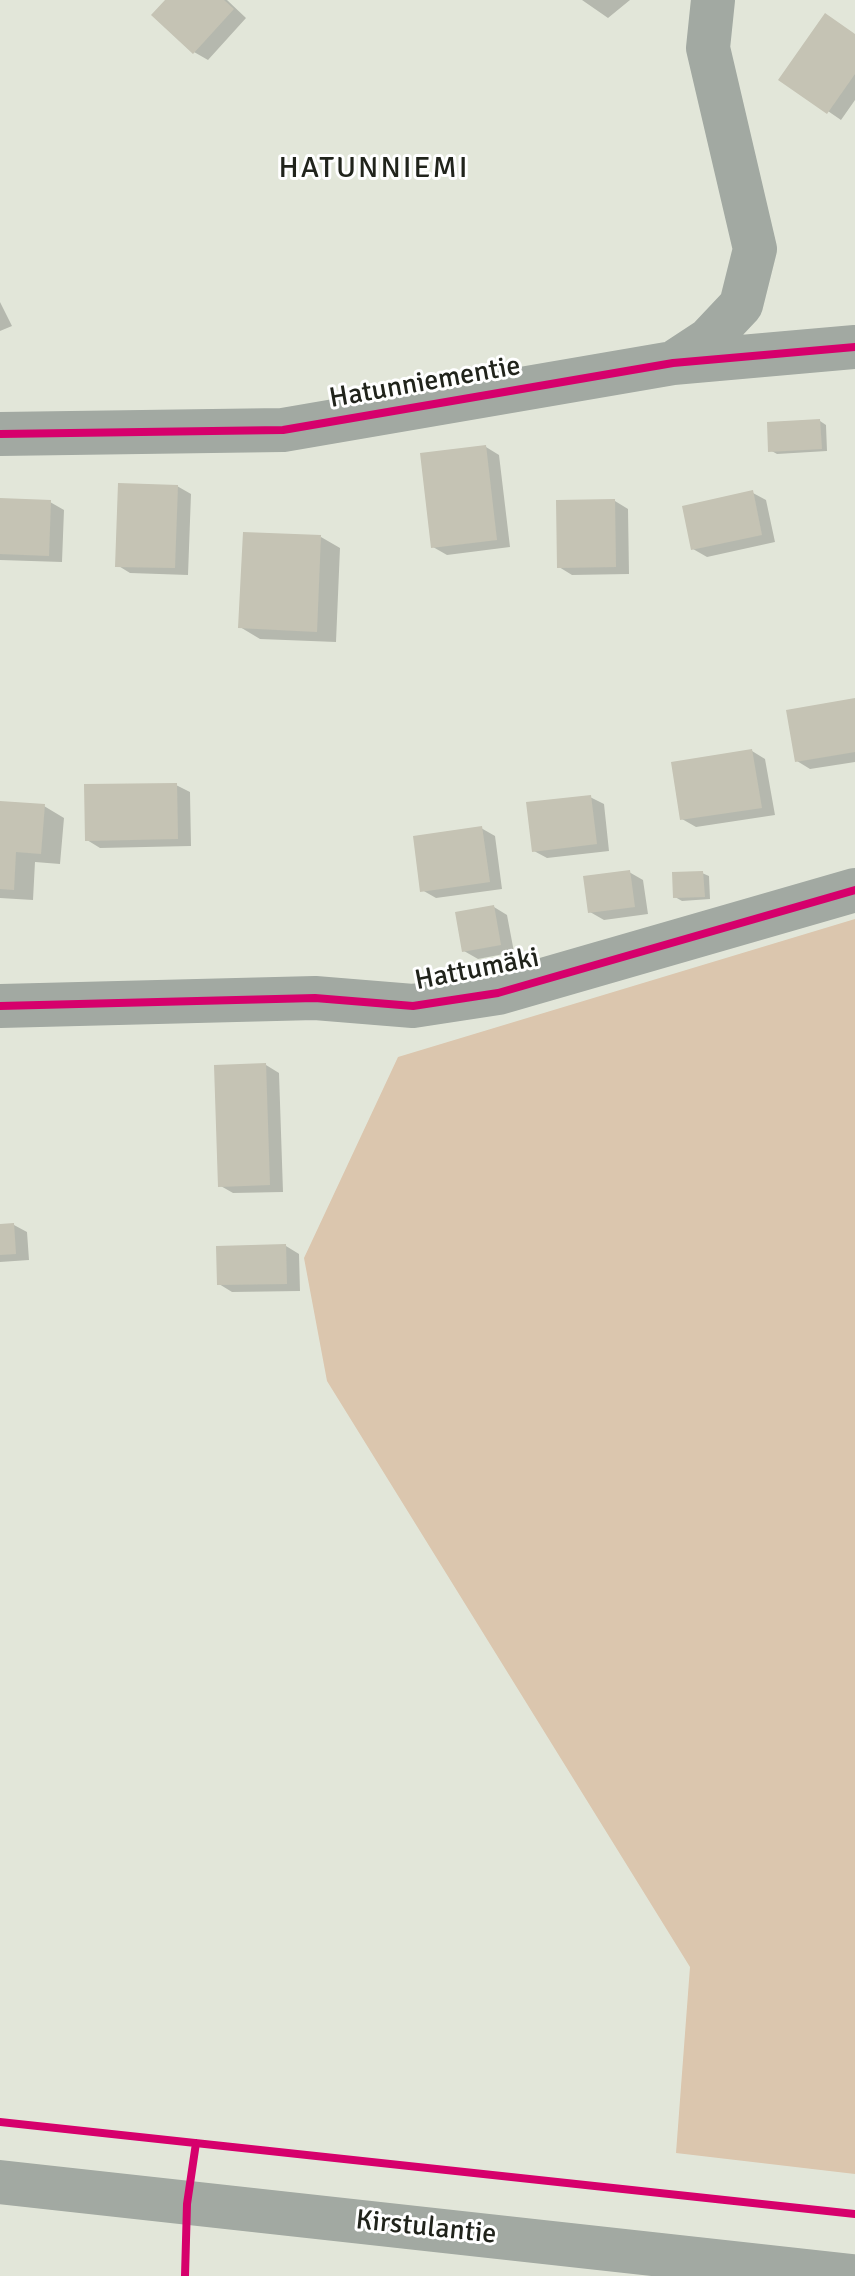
<!DOCTYPE html>
<html>
<head>
<meta charset="utf-8">
<style>
  body { margin:0 }
  canvas { display:block; background:#e2e6d9 }
</style>
</head>
<body>
<canvas width="855" height="2276"></canvas>
<script>
const ctx = document.querySelector('canvas').getContext('2d');
ctx.lineJoin = 'round';
function paint(path, color) {
  ctx.fillStyle = color;
  ctx.fill(path, 'evenodd');
}
function poly(rows) {
  const path = new Path2D();
  for (const r of rows) {
    path.moveTo(r[0], r[1]);
    for (let i = 2; i < r.length; i += 2) path.lineTo(r[i], r[i + 1]);
  }
  return path;
}
function stroke(path, color, width, dash) {
  ctx.strokeStyle = color;
  ctx.lineWidth = width;
  ctx.lineCap = dash ? 'butt' : 'round';
  ctx.setLineDash(dash || []);
  ctx.stroke(path);
}
function drawText(font, color, halo, rows, align = 'center') {
  ctx.font = font + ' Signika,sans-serif';
  ctx.lineWidth = 6;
  ctx.setLineDash([]);
  ctx.textBaseline = 'middle';
  ctx.strokeStyle = halo;
  ctx.fillStyle = color;
  for (const [text, x, y, turn = 0] of rows) {
    ctx.save();
    ctx.translate(x, y);
    ctx.rotate((+turn || 0) * Math.PI / 180);
    ctx.textAlign = isNaN(turn) ? turn : align;
    if (halo) ctx.strokeText(text, 0, 0);
    ctx.fillText(text, 0, 0);
    ctx.restore();
  }
}
const forest = poly([
  [855,919,855,2174,676,2153,690,1967,327,1381,304,1258,398,1057]
]);
const shadow = poly([
  [168,0,227,0,246,18,208,60,194,52],
  [582,0,630,0,608,18],
  [855,35,855,100,841,120,781,79],
  [0,302,12,326,0,331],
  [820,421,826,425,827,451,777,454,770,450],
  [486,447,499,455,510,547,447,555,433,547],
  [177,486,191,494,188,575,130,573,117,565],
  [753,493,766,500,775,542,707,557,693,549],
  [0,500,50,502,64,510,62,562,0,560],
  [615,501,628,509,629,574,572,575,559,567],
  [321,537,340,548,336,642,260,639,240,627],
  [855,700,855,762,810,769,797,761],
  [752,751,765,759,775,815,696,827,682,819],
  [176,785,190,792,191,846,100,848,87,840],
  [590,797,604,804,609,851,547,858,534,851],
  [0,803,44,806,64,818,60,864,35,862,33,900,0,898],
  [481,828,495,836,502,889,436,898,422,890],
  [629,872,643,880,648,914,604,920,590,912],
  [702,873,709,876,710,899,682,901,675,897],
  [494,907,507,915,514,952,478,959,464,951],
  [266,1065,279,1073,283,1192,233,1193,219,1185],
  [14,1225,27,1232,29,1260,0,1262,0,1226],
  [286,1246,299,1254,300,1291,232,1292,219,1284]
]);
const building = poly([
  [165,0,224,0,234,9,193,54,151,15],
  [825,13,855,34,855,74,827,114,778,80],
  [820,419,822,449,768,452,767,422],
  [486,445,497,540,431,548,420,453],
  [118,483,178,485,175,568,115,567],
  [753,490,762,535,691,550,682,506],
  [0,498,51,500,49,556,0,554],
  [615,499,616,567,557,568,556,500],
  [243,532,321,535,317,632,238,628],
  [855,698,855,752,795,762,786,710],
  [752,749,762,808,680,820,671,762],
  [177,783,178,839,85,841,84,784],
  [591,795,597,844,532,852,526,802],
  [0,801,45,804,41,854,16,852,14,890,0,889],
  [482,826,490,882,420,892,413,836],
  [630,870,635,907,588,913,583,876],
  [703,871,705,897,673,898,672,872],
  [494,905,501,945,462,952,455,912],
  [266,1063,270,1185,218,1187,214,1065],
  [14,1223,16,1254,0,1255,0,1224],
  [286,1244,287,1284,217,1285,216,1246]
]);
const minor = poly([
  [673,363,708,340,741,305,755,249,708,48,713,0],
  [0,434,283,430,673,363,855,347],
  [0,1006,315,998,413,1006,498,993,855,890],
  [0,2182,852,2276]
]);
const cycleway = poly([
  [0,434,283,430,673,363,855,347],
  [0,1006,315,998,413,1006,498,993,855,890],
  [0,2122,855,2214],
  [185,2276,187,2204,196,2143]
]);
const streetNames = [
  ["Hatunniementie",425,383,-10],
  ["Hattumäki",477,970,-11],
  ["Kirstulantie",426,2228,6]
];
const neighbourhoodNames = [
  ["HATUNNIEMI",374,169]
];
paint(forest, '#dbc6ae');
paint(shadow, '#0003');
paint(building, '#c5c3b4');
stroke(minor, '#a2a9a2', 44);
stroke(cycleway, '#d6006c', 8);
drawText('28px', '#20231b', '#fff', streetNames);
ctx.letterSpacing = '2px';
drawText('30px', '#20231b', '#fff', neighbourhoodNames);
ctx.letterSpacing = '0px';
</script>
</body>
</html>
